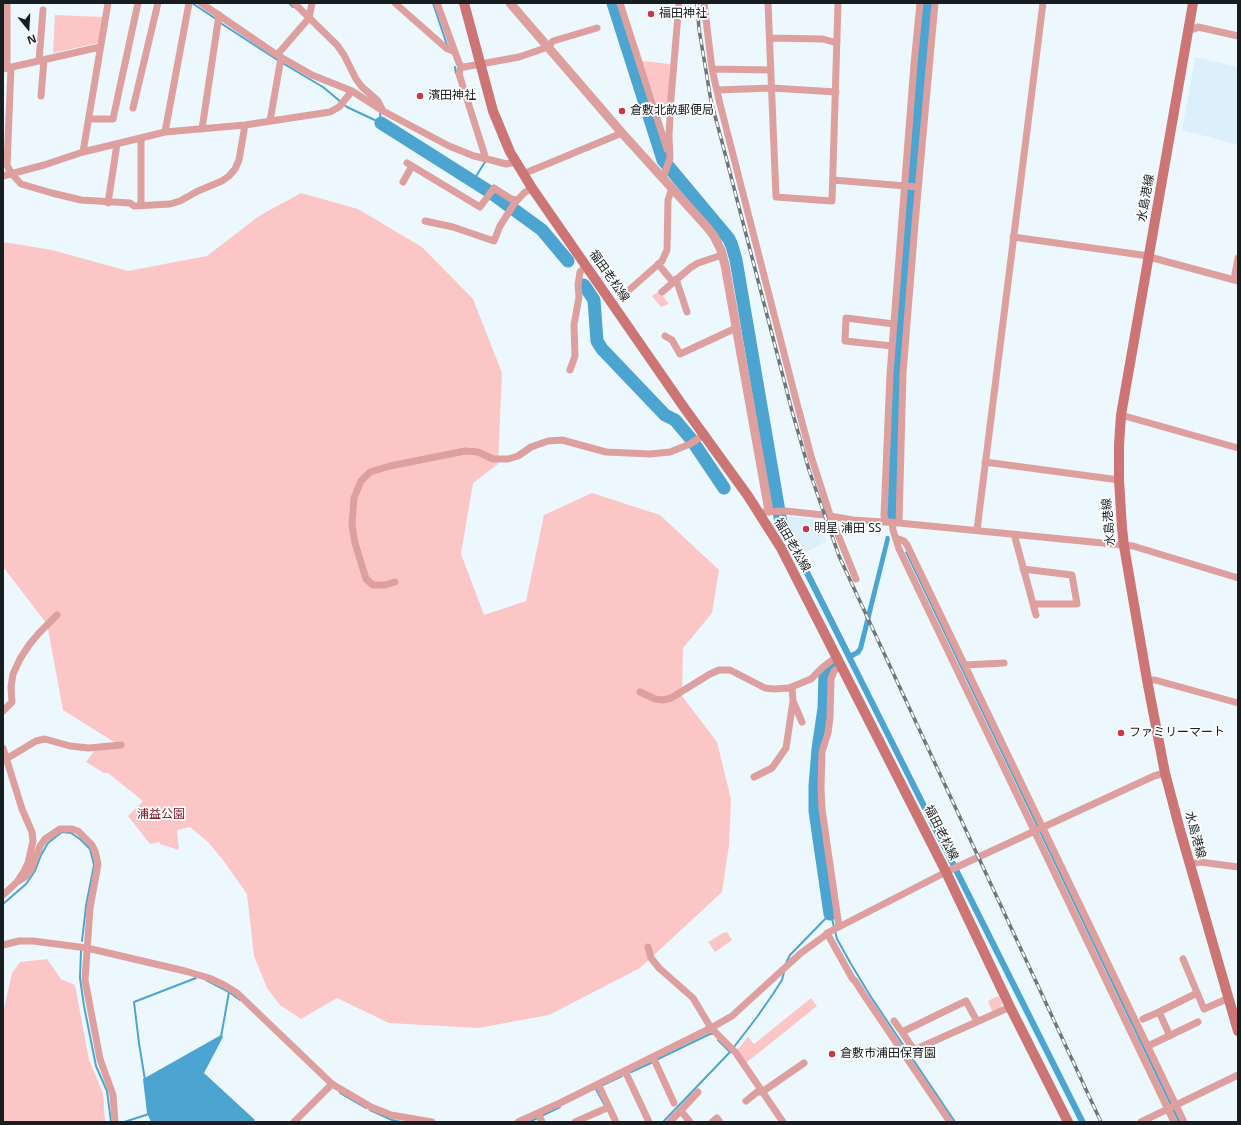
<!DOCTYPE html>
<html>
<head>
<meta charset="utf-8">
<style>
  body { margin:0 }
  #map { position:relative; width:1241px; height:1125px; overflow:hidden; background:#edf8fe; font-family:"Noto Sans",sans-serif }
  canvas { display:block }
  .frame { position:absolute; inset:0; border:4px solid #171e21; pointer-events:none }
  .north { position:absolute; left:8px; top:8px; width:40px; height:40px; -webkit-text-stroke:3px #fff; paint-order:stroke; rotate:162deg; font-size:11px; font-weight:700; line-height:16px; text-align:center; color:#171e21 }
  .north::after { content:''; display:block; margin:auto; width:14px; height:18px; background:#171e21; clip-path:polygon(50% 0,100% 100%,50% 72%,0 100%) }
</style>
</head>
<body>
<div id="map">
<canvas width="1241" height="1125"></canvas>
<div class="frame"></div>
<div class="north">N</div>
</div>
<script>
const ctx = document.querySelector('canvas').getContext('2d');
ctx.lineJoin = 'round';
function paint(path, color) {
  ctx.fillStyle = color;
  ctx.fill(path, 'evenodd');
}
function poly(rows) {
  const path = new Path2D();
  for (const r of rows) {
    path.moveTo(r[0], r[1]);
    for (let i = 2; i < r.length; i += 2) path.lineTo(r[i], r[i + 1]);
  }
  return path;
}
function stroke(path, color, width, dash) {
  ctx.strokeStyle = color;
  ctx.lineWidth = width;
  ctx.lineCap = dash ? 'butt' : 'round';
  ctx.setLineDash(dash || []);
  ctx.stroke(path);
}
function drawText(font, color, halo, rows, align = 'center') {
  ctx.font = font + ' "Noto Sans","Noto Sans JP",sans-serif';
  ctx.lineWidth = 3.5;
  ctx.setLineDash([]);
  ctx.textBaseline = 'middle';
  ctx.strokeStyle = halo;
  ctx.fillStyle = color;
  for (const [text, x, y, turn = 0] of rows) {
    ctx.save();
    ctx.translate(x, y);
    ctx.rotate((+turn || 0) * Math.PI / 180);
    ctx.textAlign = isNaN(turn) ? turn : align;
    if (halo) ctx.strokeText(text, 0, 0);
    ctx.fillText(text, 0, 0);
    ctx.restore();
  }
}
const built = poly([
  [1195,57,1238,67,1238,145,1182,130],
  [785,516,818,519,826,541,802,555,786,521]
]);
const green = poly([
  [55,15,103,17,98,43,53,53],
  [642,61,670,64,668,106,658,108],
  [301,193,358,209,422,247,473,299,502,373,498,464,473,483,461,554,484,615,526,601,544,515,592,493,660,515,719,570,712,613,683,648,682,696,717,742,731,799,729,845,722,892,640,968,549,1015,478,1028,389,1023,337,998,301,1019,280,1005,267,988,254,956,247,894,223,860,208,842,190,827,177,830,179,850,160,844,160,842,150,844,128,816,143,801,108,773,104,773,86,762,95,750,122,747,63,710,47,624,3,567,3,242,52,250,128,271,207,256,259,216],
  [659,291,669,304,661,307,652,296],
  [727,932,732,940,715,952,708,942,723,933],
  [47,959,61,979,75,985,89,1060,103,1093,105,1122,3,1122,3,1013,12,973,20,962],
  [998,996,1002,1003,1000,1008,992,1011,988,1001],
  [811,998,817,1006,746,1063,737,1050,748,1037,754,1044]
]);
const water = poly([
  [784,517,785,522,851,653,855,651,858,648,886,536,889,536,890,539,863,649,860,654,853,658,1086,1122,1079,1122,779,524,777,519],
  [907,551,1181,1122,1178,1122,905,552],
  [221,1035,223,1037,204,1073,255,1120,254,1122,151,1122,147,1113,143,1079]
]);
const stream = poly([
  [192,3,216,19],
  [289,3,293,7],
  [433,3,447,45],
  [219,22,279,61,323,87,341,102],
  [455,67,456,73],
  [344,105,347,107,381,123],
  [380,114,381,123],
  [473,181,485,162],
  [893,518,889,518,896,347,908,190,925,3],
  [3,904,26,884,35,871,41,855,48,843,62,832,71,833,80,839,90,849,94,865,86,906,82,941],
  [831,915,837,939,851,964,871,997,955,1122],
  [81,950,80,978,84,1006,96,1066,107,1091,111,1122],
  [786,963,790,955,830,914],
  [206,980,229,992,240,1000],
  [221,1037,229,992],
  [718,1040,730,1052],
  [734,1047,757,1017,773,994,782,980,784,972],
  [658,1059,712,1033,712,1034],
  [631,1072,651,1063],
  [145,1080,139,1043,134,1002,196,978],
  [603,1085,622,1076],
  [596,1089,604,1104],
  [340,1093,366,1108],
  [370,1110,392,1120,401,1122],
  [124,1122,149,1114],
  [529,1122,560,1107],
  [663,1122,731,1051]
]);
const river = poly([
  [613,3,663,160,729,239,732,246,736,260,781,523,787,534],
  [381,123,490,192,542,230,568,261],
  [584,285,594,300,597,341,602,349,665,415,675,420,691,439,724,488],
  [893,518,900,347,919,100,929,3],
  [830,914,815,811,815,786,818,749,824,708,825,673,832,666]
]);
const minor = poly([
  [7,3,7,68],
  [201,3,277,55,312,75,352,91,383,111,449,146,474,156,491,160,506,164,516,162],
  [294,3,337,45,344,55,356,79,362,87,378,101,383,111],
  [395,3,446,48,455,52],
  [437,3,459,63,461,66,464,67,519,57,548,47,553,41,597,28],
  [620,3,667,149],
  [704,3,712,69,720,104,795,396,811,456,830,515,856,579],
  [768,3,776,197,832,201,838,3],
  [1189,28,1194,29,1198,27,1238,36],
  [770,38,823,39,837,43],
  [277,55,309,18,312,3],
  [39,61,43,10],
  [461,66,459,74,486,159],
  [11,67,7,165,11,173,21,184,52,193,81,200,130,203,134,206,170,204,180,201,198,191,222,181,229,176,235,169,239,160,245,125],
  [3,69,100,47],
  [712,69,771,70],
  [717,90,772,88,836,92],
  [41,96,44,60],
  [133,108,158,3],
  [89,119,113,119,138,3],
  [270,121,281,58],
  [202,129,219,15],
  [165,132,189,3],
  [141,138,141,205],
  [83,152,108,3],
  [407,163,480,207,494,188,511,199,517,200],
  [523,174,622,133],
  [3,176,44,165,83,152,165,132,245,125,330,112,339,107,352,91],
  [663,178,670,158,669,136,671,98,679,3],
  [833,180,918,187],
  [403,182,412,166],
  [108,203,117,144],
  [425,221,453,227,494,241,500,226,514,204,524,193,532,188],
  [1013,237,1142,255,1238,281],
  [658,264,673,282],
  [676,279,687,312],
  [1234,280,1238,258],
  [628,291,662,261,667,250,668,200,672,188],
  [662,292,690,268,698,263,722,255],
  [665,336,672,340,680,354,736,328],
  [892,346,845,341,846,318,894,324],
  [570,370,575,356,574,325,579,297,578,285,580,272,586,266],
  [1121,415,1238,448],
  [985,462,1119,480],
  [765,512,785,511,824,515,853,520,899,523,1133,546,1238,578],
  [886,521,884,516,890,374,914,64,920,3],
  [892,522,893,530,899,549,1174,1122],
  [899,523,903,373,915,224,935,3],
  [977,530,1043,3],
  [1014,534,1036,615],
  [896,538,904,541,907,545,1184,1122],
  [1023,569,1072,575,1077,604,1033,604],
  [395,582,385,585,373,585,366,579,355,543,352,525,354,498,361,481,370,472,390,466,465,451,478,452,493,459,508,459,518,456,531,447,548,441,562,440,606,452,650,454,670,452,690,444,705,434],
  [965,665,1004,663],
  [1147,680,1155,680,1238,703],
  [792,687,793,701,802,722],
  [640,692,655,699,663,700,671,698,710,674,719,670,730,670,765,688,774,689,789,688,811,679,823,667,836,657],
  [3,711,12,702,11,687,13,674,20,659,29,645,39,633,57,615],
  [3,748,22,809,32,832,33,841,28,863,23,873,17,882,3,895],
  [6,759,36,741,45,739,70,746,89,748,121,745],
  [754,777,772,768,786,748,793,701],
  [1190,864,1200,862,1238,867],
  [17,882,25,877,31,870,40,846,45,839,60,829,72,829,78,831,92,845,95,851,98,864,90,908,85,980,100,1059,113,1095,115,1122],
  [839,927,822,809,821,787,822,752,828,733,830,718,831,679,834,671,841,666],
  [827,933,852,978,855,981,864,995,950,1122],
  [3,945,19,941,33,941,87,948,185,971,209,978,224,985,237,993,332,1084,371,1107,391,1115,432,1122],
  [648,947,651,958,659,968,693,998,711,1028,736,1053,783,1122],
  [1183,959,1204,1009,1229,998],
  [1159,1012,1197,993],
  [1143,1019,1159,1012,1170,1036],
  [894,1021,902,1032],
  [977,1021,966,1001,902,1032,914,1050,1010,1007],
  [1148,1046,1198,1022],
  [653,1057,674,1103],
  [625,1071,649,1122],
  [598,1084,616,1122],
  [746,1101,757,1092,762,1092,804,1063],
  [681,1111,690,1122],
  [538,1113,542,1122],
  [294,1122,332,1084],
  [518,1122,560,1103,711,1028,732,1016,801,953,831,931,946,872,1154,776,1165,773],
  [575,1122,609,1107],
  [670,1122,698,1092],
  [712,1122,717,1118,720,1122],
  [1141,1122,1238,1075]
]);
const tertiary = poly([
  [510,3,622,133,707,227,714,236,721,250,725,265,769,511]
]);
const secondary = poly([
  [464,3,493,111,510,152,532,188,683,406,748,496,781,548,946,872,1010,1007,1068,1122],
  [1193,3,1121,415,1119,445,1119,480,1122,528,1124,546,1147,680,1165,773,1180,830,1238,1031]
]);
const rail = poly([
  [697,3,699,29,711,101,722,142,792,411,809,470,839,556,1101,1122]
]);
const markers = [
  [651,14,4,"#c83846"],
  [420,96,4,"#c83846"],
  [622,111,4,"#c83846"],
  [806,529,4,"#c83846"],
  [1121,733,4,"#c83846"],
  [832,1054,4,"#c83846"]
];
const poiNames = [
  ["福田神社",659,14],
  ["濱田神社",428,96],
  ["倉敷北畝郵便局",630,111],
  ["明星 浦田 SS",814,529],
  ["ファミリーマート",1129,733],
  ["倉敷市浦田保育園",840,1054]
];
const streetNames = [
  ["水島港線",1146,198,-80],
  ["福田老松線",609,276,55],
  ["水島港線",1109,522,-95],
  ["福田老松線",792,545,60],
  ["福田老松線",941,833,63],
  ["水島港線",1195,835,75]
];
const parkNames = [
  ["浦益公園",161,815]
];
paint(built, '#dcf0fc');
paint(green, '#fbc6c5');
paint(water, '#4ba5d0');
stroke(stream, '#4ba5d0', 2);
stroke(river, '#4ba5d0', 13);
stroke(minor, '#dea09f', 7);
stroke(tertiary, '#dea09f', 9);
stroke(secondary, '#cd7475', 10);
stroke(rail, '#6d767a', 3.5);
stroke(rail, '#fff', 2, [6]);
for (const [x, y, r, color] of markers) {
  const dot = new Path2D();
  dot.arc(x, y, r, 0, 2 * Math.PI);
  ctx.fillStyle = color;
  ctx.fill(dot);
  stroke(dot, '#fff', 1.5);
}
drawText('12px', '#171e21', '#fff', poiNames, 'left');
drawText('12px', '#171e21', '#fff', streetNames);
drawText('12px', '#811b27', '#fff', parkNames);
</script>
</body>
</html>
